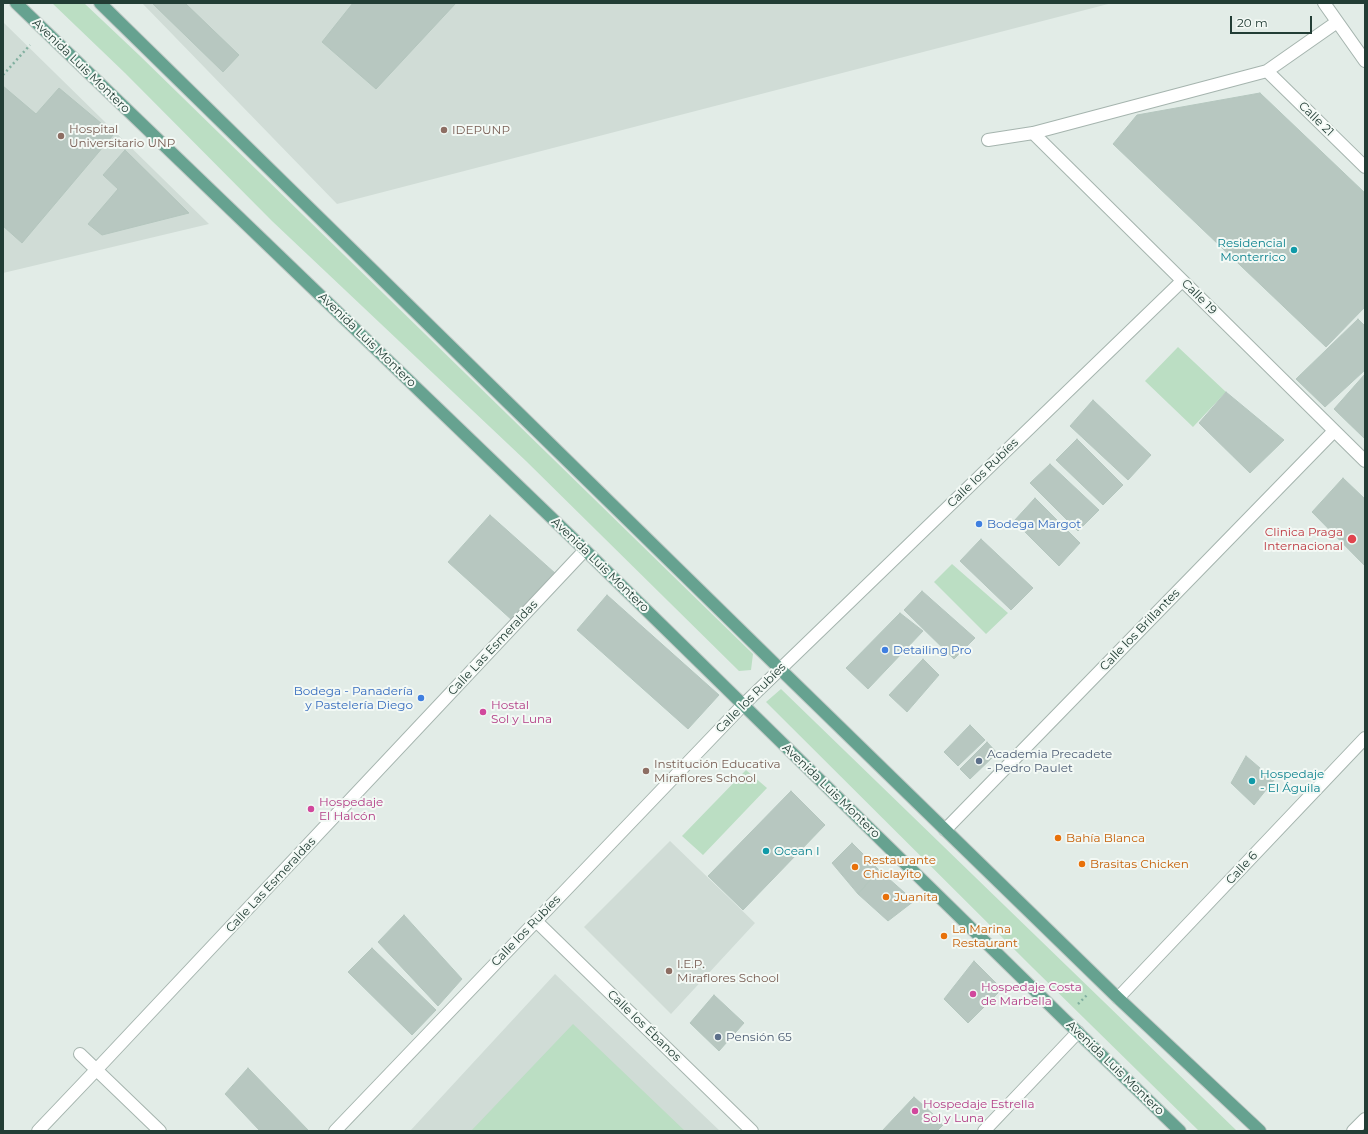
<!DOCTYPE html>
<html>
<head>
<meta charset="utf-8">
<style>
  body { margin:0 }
  #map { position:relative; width:1368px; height:1134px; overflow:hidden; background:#e2ece7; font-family:Montserrat,sans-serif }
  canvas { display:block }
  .frame { position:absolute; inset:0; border:4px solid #223d35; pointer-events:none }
  .scale { position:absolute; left:1230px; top:16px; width:82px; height:18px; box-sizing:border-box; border:2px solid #223d35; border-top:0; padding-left:5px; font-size:12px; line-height:14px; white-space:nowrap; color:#223d35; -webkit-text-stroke:3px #f3f9f5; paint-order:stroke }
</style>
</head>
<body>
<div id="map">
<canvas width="1368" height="1134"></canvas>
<div class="frame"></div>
<div class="scale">20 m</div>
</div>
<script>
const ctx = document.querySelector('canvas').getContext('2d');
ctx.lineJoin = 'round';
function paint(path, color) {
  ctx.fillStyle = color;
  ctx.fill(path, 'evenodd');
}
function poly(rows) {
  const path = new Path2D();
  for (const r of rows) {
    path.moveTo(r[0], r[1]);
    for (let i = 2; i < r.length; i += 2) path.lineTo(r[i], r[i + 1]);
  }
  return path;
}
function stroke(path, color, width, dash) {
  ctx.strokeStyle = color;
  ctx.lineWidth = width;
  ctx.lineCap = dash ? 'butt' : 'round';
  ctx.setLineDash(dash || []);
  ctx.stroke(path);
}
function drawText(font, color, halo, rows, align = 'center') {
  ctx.font = font + ' Montserrat,sans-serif';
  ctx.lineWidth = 4;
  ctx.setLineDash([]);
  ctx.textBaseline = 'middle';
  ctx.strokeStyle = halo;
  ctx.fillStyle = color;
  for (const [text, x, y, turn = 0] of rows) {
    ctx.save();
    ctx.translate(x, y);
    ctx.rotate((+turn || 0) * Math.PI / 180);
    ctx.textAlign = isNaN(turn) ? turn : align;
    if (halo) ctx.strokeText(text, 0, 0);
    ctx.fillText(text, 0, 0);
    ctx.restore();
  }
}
const built = poly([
  [142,3,1112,3,337,204],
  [3,22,209,224,3,273],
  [670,841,755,923,671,1014,584,927],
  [555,974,720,1131,410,1131]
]);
const green = poly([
  [52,3,84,3,139,55,753,654,751,670,739,671,526,461,272,221,125,73],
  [1178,347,1226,392,1193,427,1145,381],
  [952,564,1008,613,986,634,934,582],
  [781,689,1134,1031,1237,1131,1199,1131,1033,968,766,702],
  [746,770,767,788,703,855,682,836],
  [573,1024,685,1131,471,1131]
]);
const building = poly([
  [152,3,185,3,239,55,223,72,152,3],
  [353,3,456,3,376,89,322,42,353,3],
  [3,86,36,114,59,88,114,134,22,243,3,226,3,86],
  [1260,93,1365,193,1365,307,1326,347,1113,144,1137,115,1260,93],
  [125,150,189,213,102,235,88,224,118,189,103,175,125,150],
  [1358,319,1365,326,1365,370,1325,407,1296,379,1358,319],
  [1365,374,1365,439,1334,409,1365,374],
  [1226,392,1284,440,1250,473,1199,423,1226,392],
  [1093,400,1151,455,1128,480,1070,426,1093,400],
  [1077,439,1123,485,1103,505,1056,460,1077,439],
  [1050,464,1099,510,1078,531,1030,483,1050,464],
  [1343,478,1365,499,1365,566,1312,512,1343,478],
  [1035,498,1080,543,1059,566,1014,521,1035,498],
  [490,515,556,574,513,621,448,562,490,515],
  [981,539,1033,588,1011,610,960,561,981,539],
  [922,591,975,638,954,659,904,610,922,591],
  [607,595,719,695,688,729,577,630,607,595],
  [900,613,923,631,868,689,846,668,900,613],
  [923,659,939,675,907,712,889,695,923,659],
  [970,725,985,740,958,766,944,752,970,725],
  [987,742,997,753,970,779,960,769,987,742],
  [1246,756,1274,780,1254,805,1231,783,1246,756],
  [791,791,825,825,743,910,708,876,791,791],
  [852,843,879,870,858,894,832,863,852,843],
  [879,870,914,901,888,921,858,894,879,870],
  [404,915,462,979,438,1006,378,942,404,915],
  [372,948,436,1010,412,1035,348,972,372,948],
  [974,961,1002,989,968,1023,944,999,974,961],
  [714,995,744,1023,719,1051,690,1023,714,995],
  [248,1068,309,1131,260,1131,225,1094,248,1068],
  [914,1097,944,1124,937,1131,882,1131,914,1097]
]);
const path = poly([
  [3,75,30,45],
  [1078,1004,1087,995]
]);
const street = poly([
  [1324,3,1365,61],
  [1267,71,1365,167],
  [1033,133,1365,461],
  [988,140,1033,133,1267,71,1337,22],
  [945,830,1334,431],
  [536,921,752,1131],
  [1118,998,1365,738],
  [80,1054,160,1131],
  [38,1131,97,1069,585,550],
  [335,1131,743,705,1182,281],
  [984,1131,1078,1032],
  [1353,1131,1365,1119]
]);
const primary = poly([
  [16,3,585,550,1064,1019,1180,1131],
  [100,3,780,669,1118,998,1260,1131]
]);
const markers = [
  [444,130,4,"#8d6e63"],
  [61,136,4,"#8d6e63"],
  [1294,250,4,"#0f9aa8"],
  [979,524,4,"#3f7fe0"],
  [1352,539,5,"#e0444e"],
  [885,650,4,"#3f7fe0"],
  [421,698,4,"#3f7fe0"],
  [483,712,4,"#d1479c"],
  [979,761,4,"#5c6f8a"],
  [646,771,4,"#8d6e63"],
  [1252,781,4,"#0f9aa8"],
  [311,809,4,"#d1479c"],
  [1058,838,4,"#e8710a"],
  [766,851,4,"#0f9aa8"],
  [1082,864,4,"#e8710a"],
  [855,867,4,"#e8710a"],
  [886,897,4,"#e8710a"],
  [944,936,4,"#e8710a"],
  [669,971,4,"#8d6e63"],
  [973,994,4,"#d1479c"],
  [718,1037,4,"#5c6f8a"],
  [915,1111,4,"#d1479c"]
];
const streetNames = [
  ["Avenida Luis Montero",81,66,44],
  ["Calle 21",1316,119,44],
  ["Calle 19",1199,297,45],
  ["Avenida Luis Montero",367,340,44],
  ["Calle los Rubíes",983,473,-44],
  ["Avenida Luis Montero",600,565,44],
  ["Calle los Brillantes",1140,630,-46],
  ["Calle Las Esmeraldas",493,648,-47],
  ["Calle los Rubíes",751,698,-45],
  ["Avenida Luis Montero",831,791,44],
  ["Calle 6",1242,868,-47],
  ["Calle Las Esmeraldas",271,885,-47],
  ["Calle los Rubíes",526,931,-46],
  ["Calle los Ébanos",644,1026,44],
  ["Avenida Luis Montero",1115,1068,44]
];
const educationNames = [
  ["Hospital",69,129],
  ["Universitario UNP",69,143],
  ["IDEPUNP",452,130],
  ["Institución Educativa",654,764],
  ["Miraflores School",654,778],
  ["I.E.P.",677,964],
  ["Miraflores School",677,978]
];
const cultureNames = [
  ["Residencial",1286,243,"right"],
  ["Monterrico",1286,257,"right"],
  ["Hospedaje",1260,774],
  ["- El Águila",1260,788],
  ["Ocean I",774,851]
];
const shopNames = [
  ["Bodega Margot",987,524],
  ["Detailing Pro",893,650],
  ["Bodega - Panadería",413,691,"right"],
  ["y Pastelería Diego",413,705,"right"]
];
const healthNames = [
  ["Clinica Praga",1343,532],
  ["Internacional",1343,546]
];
const hotelNames = [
  ["Hostal",491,705],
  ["Sol y Luna",491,719],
  ["Hospedaje",319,802],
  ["El Halcón",319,816],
  ["Hospedaje Costa",981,987],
  ["de Marbella",981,1001],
  ["Hospedaje Estrella",923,1104],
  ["Sol y Luna",923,1118]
];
const serviceNames = [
  ["Academia Precadete",987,754],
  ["- Pedro Paulet",987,768],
  ["Pensión 65",726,1037]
];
const foodNames = [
  ["Bahía Blanca",1066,838],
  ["Restaurante",863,860],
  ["Chiclayito",863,874],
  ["Brasitas Chicken",1090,864],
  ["Juanita",894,897],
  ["La Marina",952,929],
  ["Restaurant",952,943]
];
paint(built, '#d0dcd6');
paint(green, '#bbdec3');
paint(building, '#b7c7c0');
stroke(building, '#b4c6be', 1);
stroke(street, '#a5b4ae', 14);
stroke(primary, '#c1c9c6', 14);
stroke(path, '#82b0a0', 2.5, [2, 3]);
stroke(street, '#fff', 12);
stroke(primary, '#66a290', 12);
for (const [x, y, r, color] of markers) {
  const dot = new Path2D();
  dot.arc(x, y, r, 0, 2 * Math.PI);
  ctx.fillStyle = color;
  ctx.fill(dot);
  stroke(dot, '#f3f9f5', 1.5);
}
drawText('12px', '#223d35', '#f3f9f5', streetNames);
drawText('12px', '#785e54', '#f3f9f5', educationNames, 'left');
drawText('12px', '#0d838f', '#f3f9f5', cultureNames, 'left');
drawText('12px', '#366cbe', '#f3f9f5', shopNames, 'left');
drawText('12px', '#be3a42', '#f3f9f5', healthNames, 'right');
drawText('12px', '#b23c85', '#f3f9f5', hotelNames, 'left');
drawText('12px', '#4e5e75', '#f3f9f5', serviceNames, 'left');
drawText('12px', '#c56008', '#f3f9f5', foodNames, 'left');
</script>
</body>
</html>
